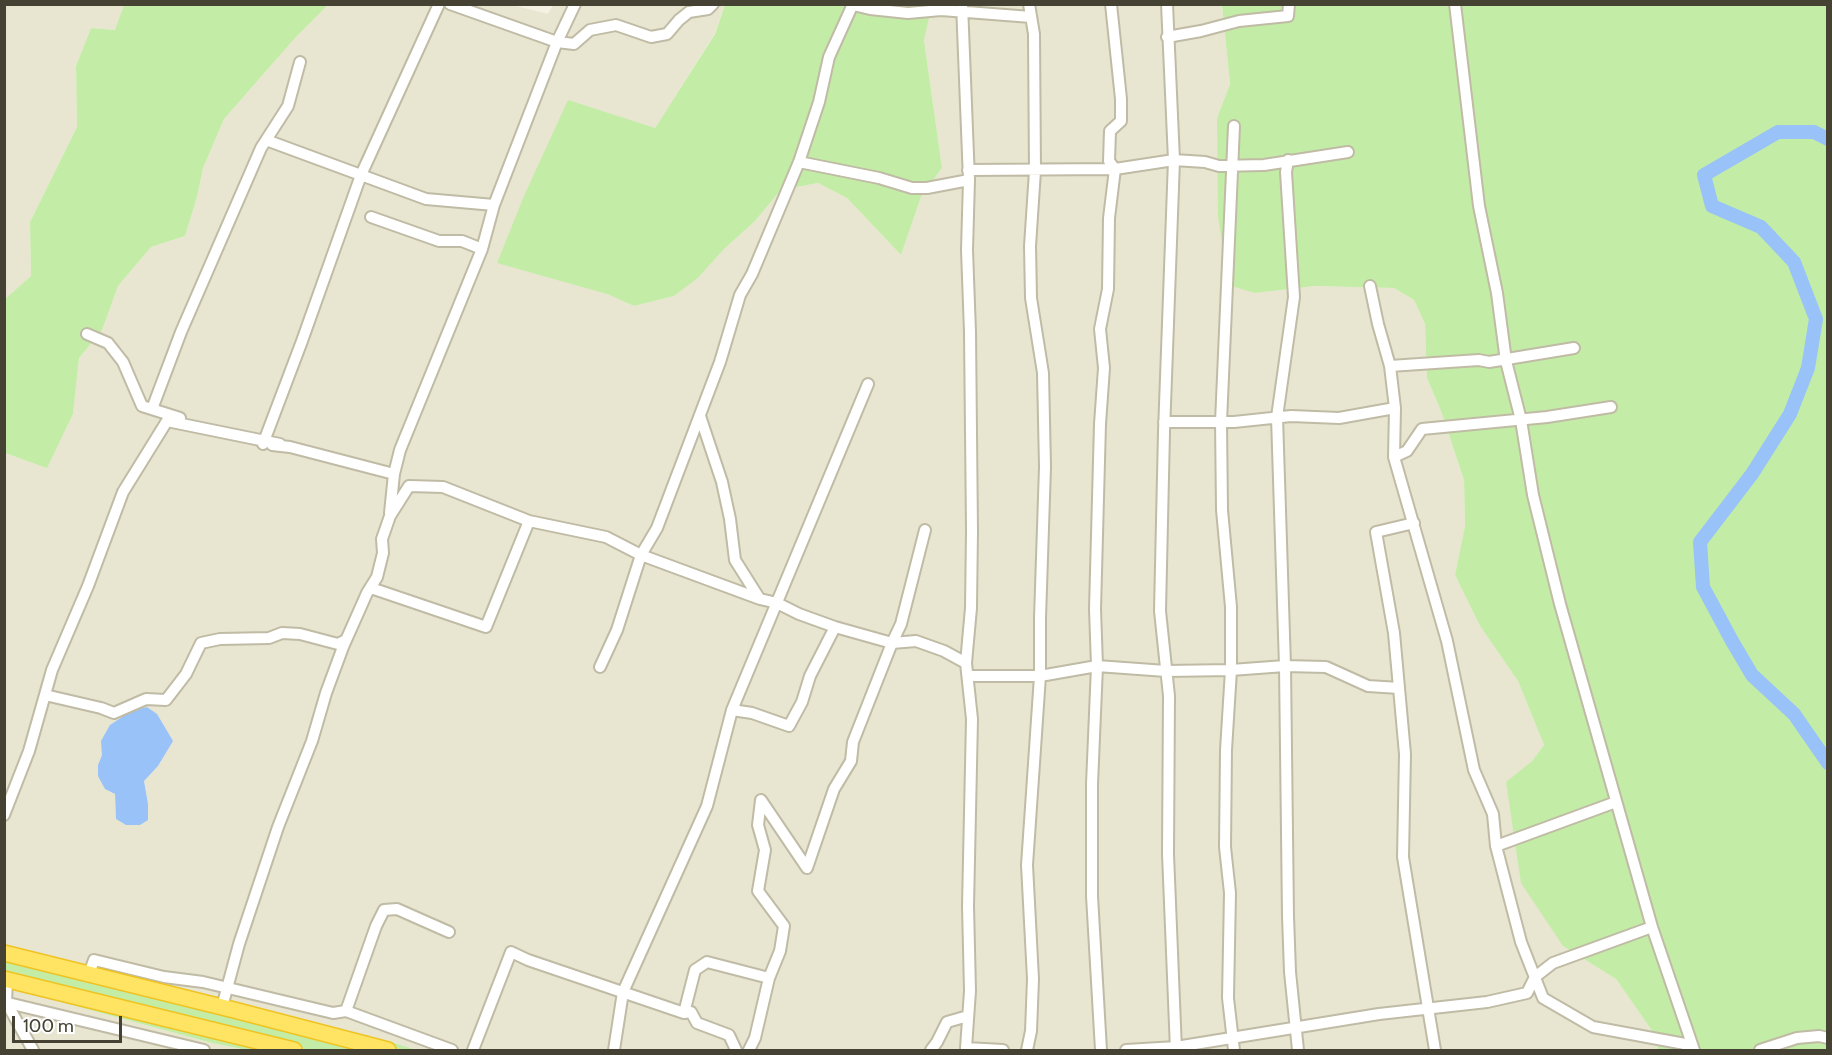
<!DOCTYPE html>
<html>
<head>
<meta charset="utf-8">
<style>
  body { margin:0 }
  #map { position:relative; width:1832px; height:1055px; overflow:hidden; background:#f4f1e3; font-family:Cabin,sans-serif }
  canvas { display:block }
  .frame { position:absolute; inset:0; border:6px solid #464233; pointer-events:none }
  .scale { position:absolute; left:12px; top:1016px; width:110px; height:27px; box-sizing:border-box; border:3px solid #464233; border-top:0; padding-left:8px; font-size:18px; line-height:21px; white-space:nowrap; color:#464233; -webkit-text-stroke:4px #fff; paint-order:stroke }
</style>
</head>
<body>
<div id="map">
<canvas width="1832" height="1055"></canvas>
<div class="frame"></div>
<div class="scale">100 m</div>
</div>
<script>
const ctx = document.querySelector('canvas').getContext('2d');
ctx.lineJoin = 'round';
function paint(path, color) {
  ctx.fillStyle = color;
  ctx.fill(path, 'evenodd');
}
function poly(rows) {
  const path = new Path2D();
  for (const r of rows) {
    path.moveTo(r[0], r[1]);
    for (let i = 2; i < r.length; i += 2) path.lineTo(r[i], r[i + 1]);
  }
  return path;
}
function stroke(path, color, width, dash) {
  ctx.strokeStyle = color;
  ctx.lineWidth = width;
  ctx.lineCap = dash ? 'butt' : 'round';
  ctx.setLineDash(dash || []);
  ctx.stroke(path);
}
const residential = poly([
  [5,5,124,5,116,30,91,28,76,66,77,127,30,222,31,276,5,300],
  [328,5,512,5,548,14,553,5,725,5,715,33,655,128,607,294,634,306,674,296,698,278,724,249,754,222,781,190,818,183,847,198,901,255,921,197,942,168,924,39,932,5,1222,5,1230,84,1217,118,1255,293,1315,286,1394,288,1414,300,1425,324,1427,378,1441,411,1464,480,1465,526,1455,575,1480,626,1518,681,1544,745,1532,761,1506,783,1563,946,1616,979,1655,1035,1658,1050,417,1050,391,1042,303,1019,5,947,4,453,47,467,73,414,79,358,102,330,118,286,151,247,185,236,197,197,203,168,224,119,295,38],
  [147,707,157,715,172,741,158,766,144,781,148,804,140,825,126,825,116,819,115,794,105,789,98,765,102,755,133,710],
  [5,987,212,1043,247,1050,5,1050]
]);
const green = poly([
  [124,5,328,5,295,38,224,119,203,168,197,197,185,236,151,247,118,286,102,330,79,358,73,414,47,468,5,453,4,300,31,276,30,222,77,127,76,66,91,28,115,30],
  [725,5,932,5,924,40,942,168,921,197,901,255,847,198,818,183,781,190,754,222,724,249,698,278,674,296,634,306,607,294,497,263,524,196,568,100,655,128,715,34],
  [1222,5,1827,5,1827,1050,1658,1050,1655,1035,1616,979,1563,946,1521,883,1506,782,1532,761,1544,745,1518,681,1480,626,1455,575,1465,526,1464,480,1441,411,1427,378,1425,324,1414,300,1394,288,1315,286,1255,293,1228,285,1218,216,1217,118,1230,84],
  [5,947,303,1019,391,1042,417,1050,247,1050,212,1043,5,987]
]);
const water = poly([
  [147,707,157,714,173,741,158,766,144,781,148,804,148,820,140,825,126,825,116,819,115,794,105,789,98,776,98,765,102,755,101,741,110,725,133,710]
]);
const river = poly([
  [1828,139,1814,132,1778,132,1704,175,1712,206,1761,227,1794,262,1816,319,1808,368,1790,414,1752,474,1700,542,1703,587,1732,641,1752,675,1794,714,1828,763]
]);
const minor = poly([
  [450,4,557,42,574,44,590,30,616,25,651,37,667,34,679,20,689,12,708,9,713,4],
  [962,4,969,180,967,250,970,332,972,531,971,608,966,663,972,719,968,906,970,991,966,1048],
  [1167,4,1174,160,1164,432,1160,611,1169,696,1168,854,1176,1050],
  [1455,4,1479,206,1497,293,1506,361,1521,420,1533,495,1560,604,1652,927,1694,1050],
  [853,5,870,9,908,13,941,10,1031,17],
  [1167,37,1201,31,1239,21,1288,16,1289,4],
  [266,140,426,199,494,205],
  [1288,160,1286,172,1294,297,1277,417,1285,666,1288,916,1290,972,1298,1050],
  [799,162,879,178,912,188,927,188,969,180],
  [968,170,1115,169,1174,160,1205,162,1219,166,1264,165,1348,152],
  [371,217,439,241,462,241,482,249],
  [1370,286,1378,324,1390,366,1395,408,1394,457,1447,641,1474,770,1493,814,1496,846,1521,942,1543,998,1593,1027,1685,1044,1689,1050],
  [87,334,108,343,123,362,142,406,180,418],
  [1390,366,1464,361,1479,360,1489,362,1574,348],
  [152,409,181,332,261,148,288,106,300,62],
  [700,416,722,482,730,519,735,560,759,598],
  [1164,422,1234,422,1291,416,1339,418,1395,408],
  [263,444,302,341,361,175,439,4],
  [272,445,290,447,394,474,390,513],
  [1394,457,1407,451,1422,429,1547,417,1611,407],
  [394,474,400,450,482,249,494,205,557,42,575,4],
  [1414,523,1376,532,1394,633,1405,754,1403,857,1435,1050],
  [371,588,486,627,529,521],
  [600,667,617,630,641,555,657,528,720,362,740,295,752,274,799,162,819,102,829,57,853,4],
  [968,676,1040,676,1097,666,1166,671,1231,670,1285,666,1326,667,1368,686,1399,688],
  [45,695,101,708,114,713,146,699,166,700,186,674,201,643,220,639,269,638,282,633,300,634,338,644,344,641],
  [732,710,868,384],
  [4,815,29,751,52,670,88,586,123,492,167,421,280,444],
  [1496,846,1616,802],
  [89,974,94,960,164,977,203,982,333,1013,346,1011,452,1050],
  [7,980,6,1002,33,1050],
  [4,1002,204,1050],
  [222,1007,239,944,278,827,312,741,326,693,343,647,367,593,377,577,383,553,382,539,390,516,409,486,443,487,529,521,606,537,641,555,760,599,777,603,799,614,835,627,892,643,916,641,944,651,966,663],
  [346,1011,376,926,384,910,397,909,449,932],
  [473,1050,511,952,528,960,684,1013],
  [614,1050,623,992,707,806,732,710,752,713,789,726,802,702,810,676,835,627],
  [736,1050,729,1035,697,1023,691,1012,684,1013,695,970,707,962,769,978,780,951,784,926,758,891,765,850,758,825,761,800,807,868,834,789,851,761,853,742,892,643,901,624,925,530],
  [749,1050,755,1038,769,978],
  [931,1050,937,1042,947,1022,968,1016],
  [966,1050,966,1048,1003,1050],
  [1027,1050,1031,1031,1033,979,1027,865,1040,676,1040,618,1045,467,1043,373,1031,298,1030,246,1035,171,1034,34,1029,4],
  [1101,1050,1092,896,1092,784,1097,666,1095,609,1100,424,1104,368,1100,329,1108,289,1109,218,1115,169,1109,161,1110,131,1121,121,1121,99,1111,4],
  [1126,1050,1176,1047,1379,1014,1487,1002,1527,993,1535,977,1553,963,1652,927],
  [1234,1050,1228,998,1230,893,1225,847,1226,750,1231,670,1231,607,1222,510,1221,422,1234,126],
  [1760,1050,1797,1038,1819,1036,1828,1038]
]);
const highway = poly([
  [4,953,234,1010,388,1050],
  [4,979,294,1050]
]);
paint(residential, '#e8e5d1');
paint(green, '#c3eda7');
paint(water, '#98c2f8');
stroke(river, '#98c2f8', 14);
stroke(minor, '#c0bba5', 14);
stroke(highway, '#efc322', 18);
stroke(minor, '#fff', 10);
stroke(highway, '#ffe363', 15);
</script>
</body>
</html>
